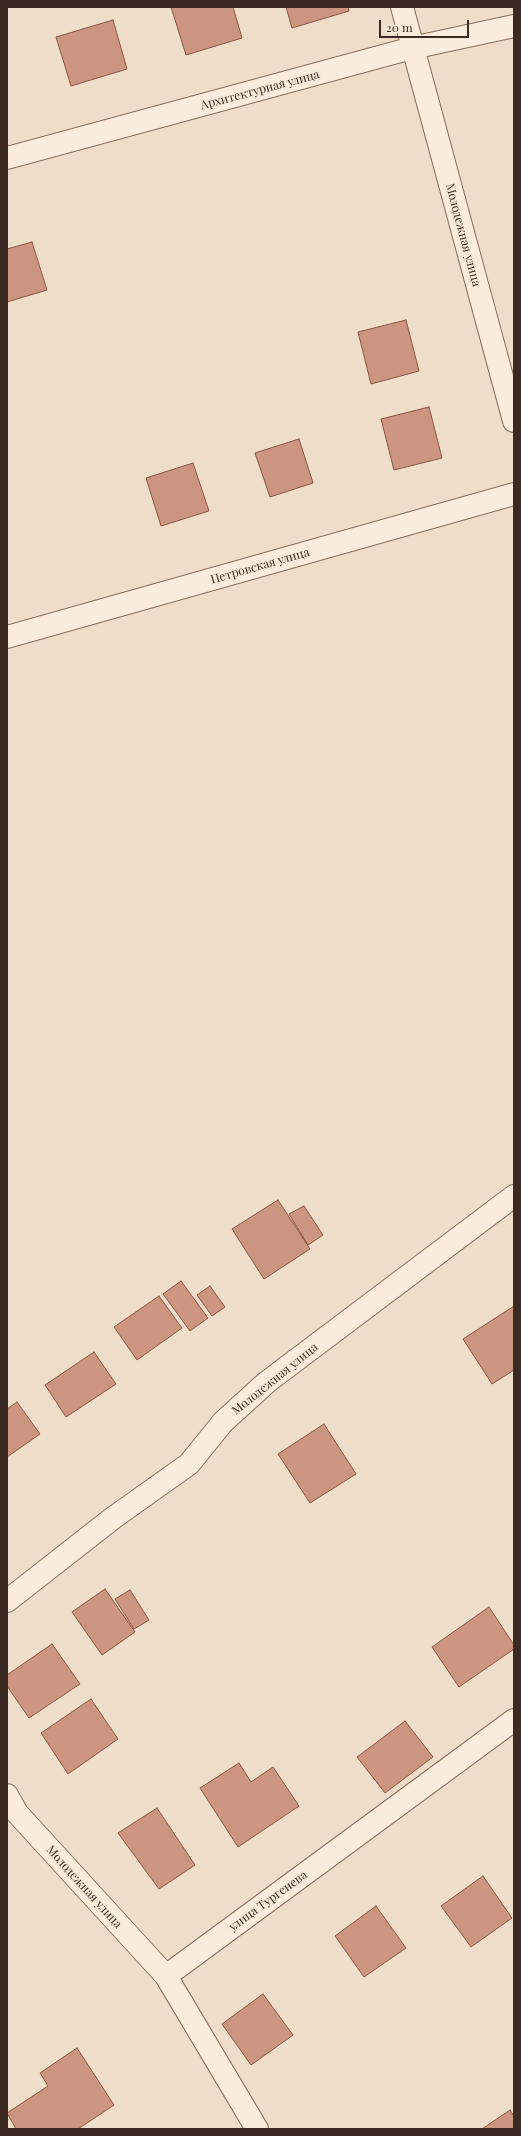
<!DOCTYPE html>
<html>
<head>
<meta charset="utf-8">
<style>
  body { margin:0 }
  #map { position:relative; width:521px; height:2136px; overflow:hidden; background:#eedec9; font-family:"Playfair Display",serif }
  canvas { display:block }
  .frame { position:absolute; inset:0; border:8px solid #3b2a21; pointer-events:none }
  .scale { position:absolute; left:379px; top:20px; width:90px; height:18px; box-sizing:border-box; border:2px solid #3b2a21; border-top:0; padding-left:5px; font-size:12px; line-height:14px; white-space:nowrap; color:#3b2a21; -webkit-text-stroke:3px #f5e9d9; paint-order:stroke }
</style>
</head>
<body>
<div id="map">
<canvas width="521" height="2136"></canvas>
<div class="frame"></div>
<div class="scale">20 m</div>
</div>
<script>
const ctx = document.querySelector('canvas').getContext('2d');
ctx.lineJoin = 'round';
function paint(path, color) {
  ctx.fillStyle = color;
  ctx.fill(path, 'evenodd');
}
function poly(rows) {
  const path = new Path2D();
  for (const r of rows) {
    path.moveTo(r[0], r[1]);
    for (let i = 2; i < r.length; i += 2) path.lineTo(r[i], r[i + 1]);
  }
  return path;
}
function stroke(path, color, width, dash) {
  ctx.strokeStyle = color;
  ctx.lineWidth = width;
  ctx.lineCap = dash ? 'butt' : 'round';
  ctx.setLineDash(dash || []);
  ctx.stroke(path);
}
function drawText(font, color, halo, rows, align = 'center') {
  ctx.font = font + ' "Playfair Display",serif';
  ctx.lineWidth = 4;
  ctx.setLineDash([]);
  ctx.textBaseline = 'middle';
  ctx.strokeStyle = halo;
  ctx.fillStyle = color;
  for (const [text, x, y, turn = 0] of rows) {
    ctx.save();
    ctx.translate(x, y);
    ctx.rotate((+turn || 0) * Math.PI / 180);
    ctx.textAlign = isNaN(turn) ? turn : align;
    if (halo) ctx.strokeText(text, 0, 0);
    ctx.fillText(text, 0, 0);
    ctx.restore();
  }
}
const building = poly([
  [171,7,233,7,242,38,186,55,171,7],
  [286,7,348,7,349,11,292,28,286,7],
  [113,20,127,69,71,86,56,37,113,20],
  [32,242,47,290,7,302,7,249,32,242],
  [406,320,419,371,371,384,358,332,406,320],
  [429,407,442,458,394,470,381,419,429,407],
  [299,439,313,483,270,497,255,453,299,439],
  [193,463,209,511,161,526,146,478,193,463],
  [278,1200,310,1249,264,1279,232,1229,278,1200],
  [304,1206,323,1235,308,1245,289,1214,304,1206],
  [181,1281,208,1318,190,1331,163,1294,181,1281],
  [210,1286,225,1307,212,1316,197,1295,210,1286],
  [159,1296,182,1328,137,1360,114,1327,159,1296],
  [514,1306,514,1370,492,1384,463,1339,514,1306],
  [94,1352,116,1384,66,1417,45,1385,94,1352],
  [17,1402,40,1434,7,1457,7,1409,17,1402],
  [324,1424,356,1474,310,1503,278,1454,324,1424],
  [105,1589,135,1632,102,1655,72,1612,105,1589],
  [130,1590,149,1620,134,1629,115,1599,130,1590],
  [489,1607,514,1645,514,1649,459,1687,432,1647,489,1607],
  [52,1644,80,1684,29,1718,7,1686,7,1675,52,1644],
  [91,1699,118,1739,68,1774,41,1733,91,1699],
  [405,1721,433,1757,385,1793,357,1757,405,1721],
  [239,1763,251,1782,273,1767,299,1806,238,1847,200,1788,239,1763],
  [157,1808,195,1865,159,1889,118,1833,157,1808],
  [483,1876,512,1918,471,1947,441,1906,483,1876],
  [376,1906,406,1948,364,1977,335,1936,376,1906],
  [263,1994,293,2035,251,2065,222,2024,263,1994],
  [77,2048,114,2105,78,2129,16,2129,7,2113,48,2086,40,2073,77,2048],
  [510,2110,514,2116,514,2129,482,2129,510,2110]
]);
const street = poly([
  [402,7,514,421],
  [7,158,412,48,514,26],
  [7,637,514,494],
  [7,1601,113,1518,189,1464,223,1422,267,1382,514,1196],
  [7,1795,17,1813,166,1976],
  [257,2129,166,1976,514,1720]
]);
const streetNames = [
  ["Архитектурная улица",260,90,-15],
  ["Молодежная улица",463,235,75],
  ["Петровская улица",260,566,-16],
  ["Молодежная улица",275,1379,-39],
  ["Молодежная улица",84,1887,48],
  ["улица Тургенева",268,1901,-36]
];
paint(building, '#cb9580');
stroke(building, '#895644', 1);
stroke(street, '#8a6f5e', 24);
stroke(street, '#f9ecdd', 22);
drawText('12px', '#3b2a21', '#f5e9d9', streetNames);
</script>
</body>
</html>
